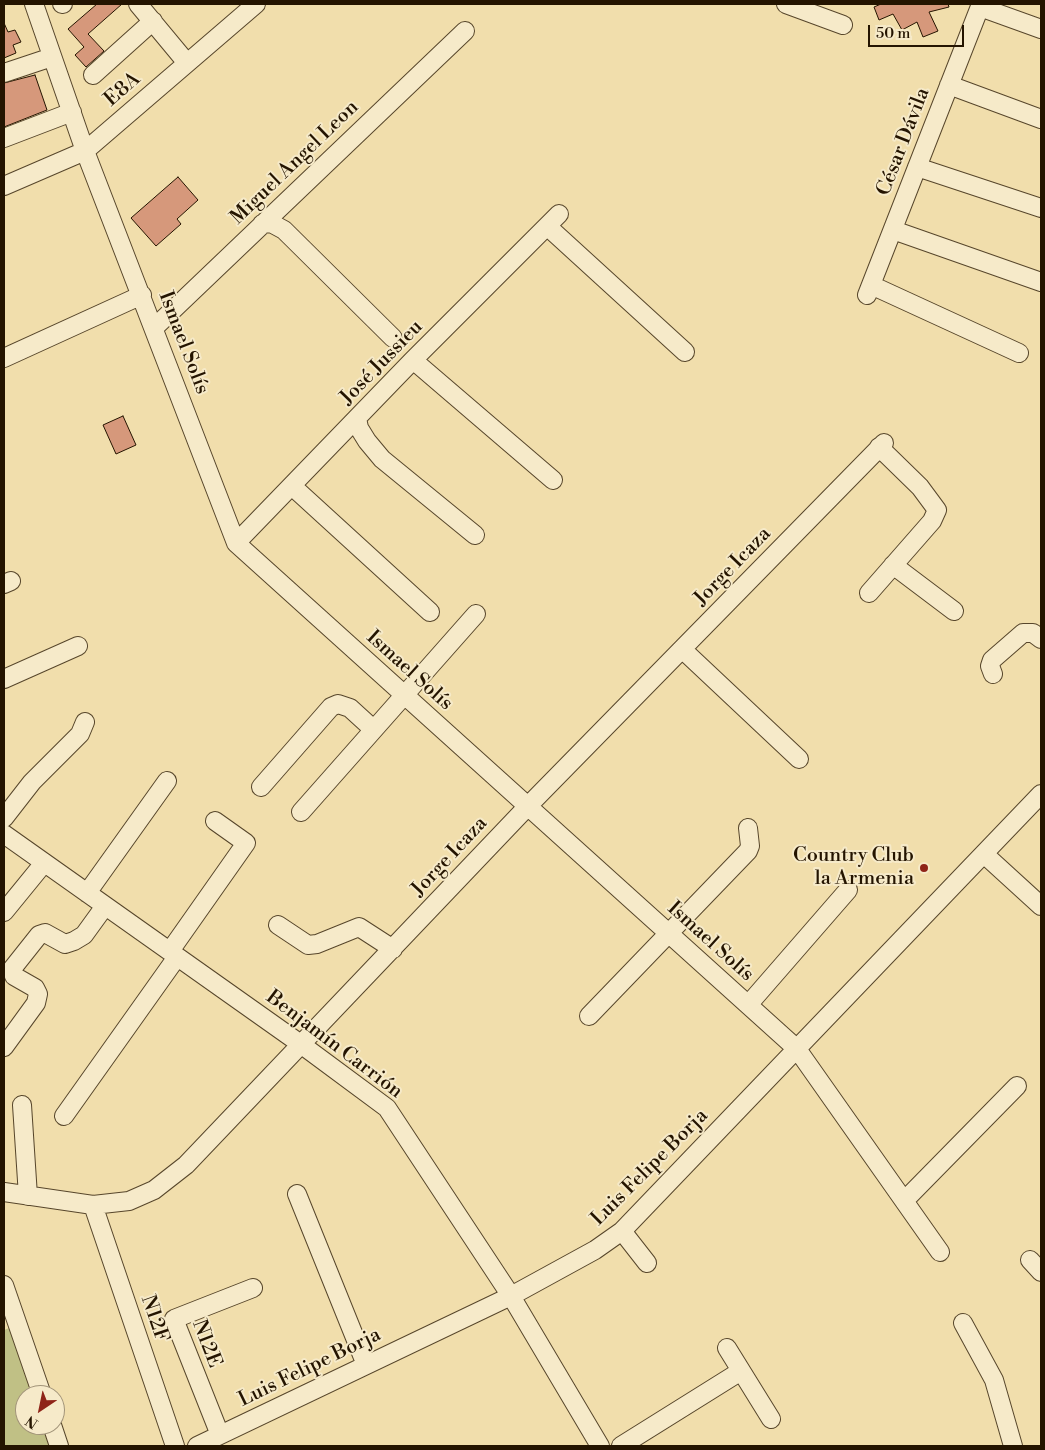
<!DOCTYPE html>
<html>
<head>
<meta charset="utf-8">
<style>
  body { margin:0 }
  #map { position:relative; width:1045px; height:1450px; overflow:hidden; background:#f1deac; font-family:"Libre Bodoni",serif }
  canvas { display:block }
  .frame { position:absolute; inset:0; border:5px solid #241400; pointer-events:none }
  .north { position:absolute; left:15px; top:1385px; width:50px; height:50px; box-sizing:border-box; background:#f6eac9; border:1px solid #a29479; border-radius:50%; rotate:214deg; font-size:14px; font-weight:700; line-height:20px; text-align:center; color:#241400 }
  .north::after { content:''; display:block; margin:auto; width:18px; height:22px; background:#8f2418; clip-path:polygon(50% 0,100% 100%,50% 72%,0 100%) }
  .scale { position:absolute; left:868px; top:25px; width:96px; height:22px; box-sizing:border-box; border:2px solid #241400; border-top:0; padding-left:6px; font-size:15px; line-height:18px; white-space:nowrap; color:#241400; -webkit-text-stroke:4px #f6eac9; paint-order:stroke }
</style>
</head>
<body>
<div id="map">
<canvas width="1045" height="1450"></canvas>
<div class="frame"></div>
<div class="north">N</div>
<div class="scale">50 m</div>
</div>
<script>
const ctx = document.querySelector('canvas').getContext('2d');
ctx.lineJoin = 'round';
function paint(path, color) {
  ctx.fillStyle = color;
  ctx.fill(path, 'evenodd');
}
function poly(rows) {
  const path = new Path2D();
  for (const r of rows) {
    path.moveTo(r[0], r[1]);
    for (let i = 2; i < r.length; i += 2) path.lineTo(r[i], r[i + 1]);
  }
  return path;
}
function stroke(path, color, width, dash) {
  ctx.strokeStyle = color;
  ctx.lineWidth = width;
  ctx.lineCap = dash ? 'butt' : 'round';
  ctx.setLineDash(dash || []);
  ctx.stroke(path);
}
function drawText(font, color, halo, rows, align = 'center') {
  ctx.font = font + ' "Libre Bodoni",serif';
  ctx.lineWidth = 4;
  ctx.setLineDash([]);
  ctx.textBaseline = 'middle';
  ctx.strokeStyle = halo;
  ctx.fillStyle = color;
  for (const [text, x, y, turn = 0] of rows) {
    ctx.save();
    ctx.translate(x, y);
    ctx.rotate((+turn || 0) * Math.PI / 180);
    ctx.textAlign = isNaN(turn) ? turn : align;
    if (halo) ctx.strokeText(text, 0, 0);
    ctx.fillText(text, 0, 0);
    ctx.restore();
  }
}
const green = poly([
  [12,1327,35,1395,25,1395,25,1425,45,1425,53,1446,4,1446,4,1330]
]);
const building = poly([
  [97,4,122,4,88,34,104,51,86,67,75,55,84,47,68,29,97,4],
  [881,4,948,4,949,7,929,12,938,31,923,37,917,22,902,30,893,14,879,20,874,7,881,4],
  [4,23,8,32,15,30,21,42,13,45,16,53,4,58,4,23],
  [35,75,47,110,4,127,4,83,35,75],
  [178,177,198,200,177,219,181,224,156,246,131,218,178,177],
  [123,416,136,445,116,454,103,425,123,416]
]);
const minor = poly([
  [34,4,85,151,236,543,797,1049,940,1252],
  [62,4,63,4],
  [138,4,187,63],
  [786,4,843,25],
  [980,7,1041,29],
  [4,73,52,57],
  [93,75,153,21],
  [949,85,1041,119],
  [4,138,72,112],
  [917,167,1041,208],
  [4,186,85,151,256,4],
  [262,224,271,223,284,230,393,338],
  [547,226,685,352],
  [893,230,1041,282],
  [871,285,1019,353],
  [867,295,981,4],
  [155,327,465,31],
  [4,358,142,295],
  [413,360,553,480],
  [357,418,359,428,367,441,382,459,475,535],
  [292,486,430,612],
  [236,543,413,360,559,214],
  [893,565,954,611],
  [4,584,11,581],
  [869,593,932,521,937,510,920,487,879,447],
  [682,649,799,759],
  [993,674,990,666,992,660,1023,633,1033,633,1041,639],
  [4,679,78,646],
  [261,787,331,707,338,704,350,708,373,729],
  [301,812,476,614],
  [4,818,32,782,80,734,85,722],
  [4,834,302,1045,387,1108,511,1296,600,1446],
  [984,854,1041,906],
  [87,893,167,781],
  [4,912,44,863],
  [278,925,308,945,317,944,359,927,393,949],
  [170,951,246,843,215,821],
  [748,1005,848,890],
  [589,1016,748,851,750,846,748,828],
  [4,1047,36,1003,38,994,35,988,14,976,12,969,39,935,45,933,65,944,74,941,84,935,105,906],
  [22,1105,28,1196],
  [64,1116,177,957],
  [4,1192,93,1205,129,1201,154,1190,186,1165,528,806,884,443],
  [297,1194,366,1365],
  [905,1200,1017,1086],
  [93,1205,175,1446],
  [622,1231,647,1263],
  [1030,1260,1041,1272],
  [4,1285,42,1395],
  [963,1323,994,1380,1013,1446],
  [727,1348,771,1419],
  [52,1425,59,1446],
  [220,1435,174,1319,253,1288],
  [197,1446,511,1296,595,1250,622,1231,1041,794],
  [621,1446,741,1371]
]);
const markers = [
  [924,868,5,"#8f2418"]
];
const streetNames = [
  ["E8A",123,90,-41],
  ["César Dávila",904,142,-69],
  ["Miguel Angel Leon",295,163,-44],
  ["Ismael Solís",183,343,69],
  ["José Jussieu",382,363,-46],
  ["Jorge Icaza",733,567,-46],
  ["Ismael Solís",409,671,42],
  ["Jorge Icaza",450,857,-47],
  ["Ismael Solís",710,942,42],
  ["Benjamín Carrión",334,1045,37],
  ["Luis Felipe Borja",650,1168,-45],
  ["N12F",154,1319,71],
  ["N12E",206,1344,69],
  ["Luis Felipe Borja",310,1368,-26]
];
const poiNames = [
  ["Country Club",914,856],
  ["la Armenia",914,879]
];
paint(green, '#c0c085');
paint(building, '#d6987b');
stroke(building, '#241400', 1);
stroke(minor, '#57462b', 20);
stroke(minor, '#f6eac9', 18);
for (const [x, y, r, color] of markers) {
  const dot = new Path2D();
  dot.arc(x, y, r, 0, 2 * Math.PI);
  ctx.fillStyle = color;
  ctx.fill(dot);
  stroke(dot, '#f6eac9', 2);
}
drawText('20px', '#241400', '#f6eac9', streetNames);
drawText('20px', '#241400', '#f6eac9', poiNames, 'right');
</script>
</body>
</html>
